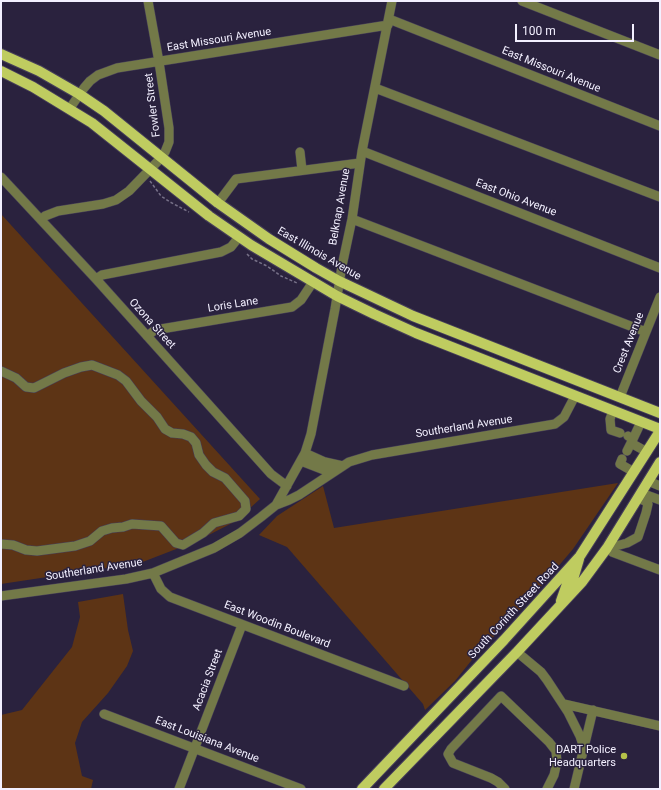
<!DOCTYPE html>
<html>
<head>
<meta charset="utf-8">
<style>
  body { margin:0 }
  #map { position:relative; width:661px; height:790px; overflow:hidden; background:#2a223e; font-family:Roboto,sans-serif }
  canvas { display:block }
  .frame { position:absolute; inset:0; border:2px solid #f3f0ff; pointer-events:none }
  .scale { position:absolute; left:515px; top:24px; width:119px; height:18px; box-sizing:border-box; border:2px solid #f3f0ff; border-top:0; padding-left:5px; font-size:12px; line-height:14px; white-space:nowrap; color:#f3f0ff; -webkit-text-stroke:3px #2a223e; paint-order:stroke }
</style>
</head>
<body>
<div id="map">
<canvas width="661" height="790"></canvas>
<div class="frame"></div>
<div class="scale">100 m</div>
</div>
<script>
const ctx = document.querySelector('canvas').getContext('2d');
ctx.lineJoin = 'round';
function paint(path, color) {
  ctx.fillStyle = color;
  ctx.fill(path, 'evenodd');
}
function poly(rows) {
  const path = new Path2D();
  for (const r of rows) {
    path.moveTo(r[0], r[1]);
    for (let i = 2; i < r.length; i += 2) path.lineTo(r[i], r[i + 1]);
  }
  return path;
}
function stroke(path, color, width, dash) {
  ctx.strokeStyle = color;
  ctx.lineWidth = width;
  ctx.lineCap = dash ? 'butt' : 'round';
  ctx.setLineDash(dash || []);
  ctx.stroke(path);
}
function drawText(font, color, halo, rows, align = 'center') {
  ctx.font = font + ' Roboto,sans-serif';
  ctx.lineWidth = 3;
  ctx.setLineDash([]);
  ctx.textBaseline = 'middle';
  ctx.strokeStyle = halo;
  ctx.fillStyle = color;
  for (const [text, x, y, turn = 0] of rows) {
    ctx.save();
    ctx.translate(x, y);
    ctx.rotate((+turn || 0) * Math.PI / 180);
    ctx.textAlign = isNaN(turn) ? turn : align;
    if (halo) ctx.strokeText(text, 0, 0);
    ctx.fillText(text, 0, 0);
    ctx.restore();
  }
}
const green = poly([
  [1,214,260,499,236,521,197,541,140,563,1,584],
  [618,483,573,549,534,595,475,656,455,681,425,710,423,704,287,547,259,535,277,516,323,486,334,528],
  [123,594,128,630,133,651,127,666,108,693,82,722,75,743,82,776,93,780,91,789,1,789,1,715,22,710,72,647,80,617,78,602]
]);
const path = poly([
  [150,181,161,196,170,202,189,212],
  [247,254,252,259,267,266,281,276,297,283]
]);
const minor = poly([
  [522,1,660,55],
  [389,19,660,126],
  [375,88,660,197],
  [70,108,84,88,90,81,98,75,117,68,388,25],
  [362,151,660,268],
  [300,152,302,170],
  [1,177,96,279,271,474,287,486],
  [218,203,236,179,360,163],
  [352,219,646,332],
  [41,220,45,216,58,211,103,204,116,200,129,191,161,158,165,152,169,142,169,128,159,62,148,1],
  [96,279,102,275,221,252,231,247,239,237],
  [147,336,155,330,292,307,301,300,313,282],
  [1,371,16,378,26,387,34,388,64,373,81,367,92,365,118,375,126,381,141,401,157,417,165,429,172,433,183,434,191,437,196,443,199,455,206,465,213,472,225,478,245,501,246,509,239,516,214,523,203,533,183,545,176,543,161,526,132,524,123,527,112,528,102,531,90,541,75,546,37,551,26,550,13,545,1,544],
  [620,397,660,297],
  [613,411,610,419,611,430,620,433],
  [633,439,641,422],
  [631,443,647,452],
  [627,451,633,439,628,436],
  [305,453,325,462,343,466],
  [622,459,620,464,634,472],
  [301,461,332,473],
  [648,481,660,486],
  [641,493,660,500],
  [276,505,305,453,311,434,335,309,342,266,352,219,362,151,392,1],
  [616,546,627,543,638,537,646,513,648,504,645,501,638,498],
  [612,552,660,570],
  [153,573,161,589,170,597,404,686],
  [1,596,126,579,153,573,214,548,240,533,261,517,276,505,289,500,299,495,349,462,372,455,555,424,564,417,575,396],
  [517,652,541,672,547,680,568,712,580,736,584,748],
  [564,704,660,726],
  [104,714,301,789],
  [179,789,242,625],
  [505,789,498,782,491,778,453,763,448,754,451,749,501,696,549,742,556,751,557,762,554,775,547,789],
  [574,789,593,710]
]);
const major = poly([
  [1,54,39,71,79,94,104,111,218,203,269,239,316,268,339,281,413,316,660,413],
  [1,71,33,87,92,123,209,216,251,245,337,296,374,314,416,333,660,429],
  [561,601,567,584,574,576,579,559],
  [362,789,504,640,580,556,660,431],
  [384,789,517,652,582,582,607,548,660,462]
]);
const markers = [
  [624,756,4,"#b5c249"]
];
const streetNames = [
  ["East Missouri Avenue",219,40,-9],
  ["East Missouri Avenue",551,70,22],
  ["Fowler Street",153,105,-97],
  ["East Ohio Avenue",516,198,21],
  ["Belknap Avenue",340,207,-80],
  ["East Illinois Avenue",319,254,30],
  ["Loris Lane",233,305,-9],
  ["Ozona Street",152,324,48],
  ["Crest Avenue",629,343,-68],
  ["Southerland Avenue",464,427,-9],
  ["Southerland Avenue",94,570,-9],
  ["South Corinth Street Road",514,611,-47],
  ["East Woodin Boulevard",277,625,21],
  ["Acacia Street",208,680,-69],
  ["East Louisiana Avenue",207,740,21]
];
const poiNames = [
  ["DART Police",616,750],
  ["Headquarters",616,763]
];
paint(green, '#5d3415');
stroke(minor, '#463f59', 10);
stroke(major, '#463f59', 12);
stroke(path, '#777188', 1.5, [3, 2]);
stroke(minor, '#737948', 9);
stroke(major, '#bfcc60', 10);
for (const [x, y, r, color] of markers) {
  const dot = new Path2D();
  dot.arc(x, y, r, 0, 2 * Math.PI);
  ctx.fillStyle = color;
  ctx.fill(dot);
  stroke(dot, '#2a223e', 1.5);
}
drawText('11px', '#f3f0ff', '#2a223e', streetNames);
drawText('11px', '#f3f0ff', '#2a223e', poiNames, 'right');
</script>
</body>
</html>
